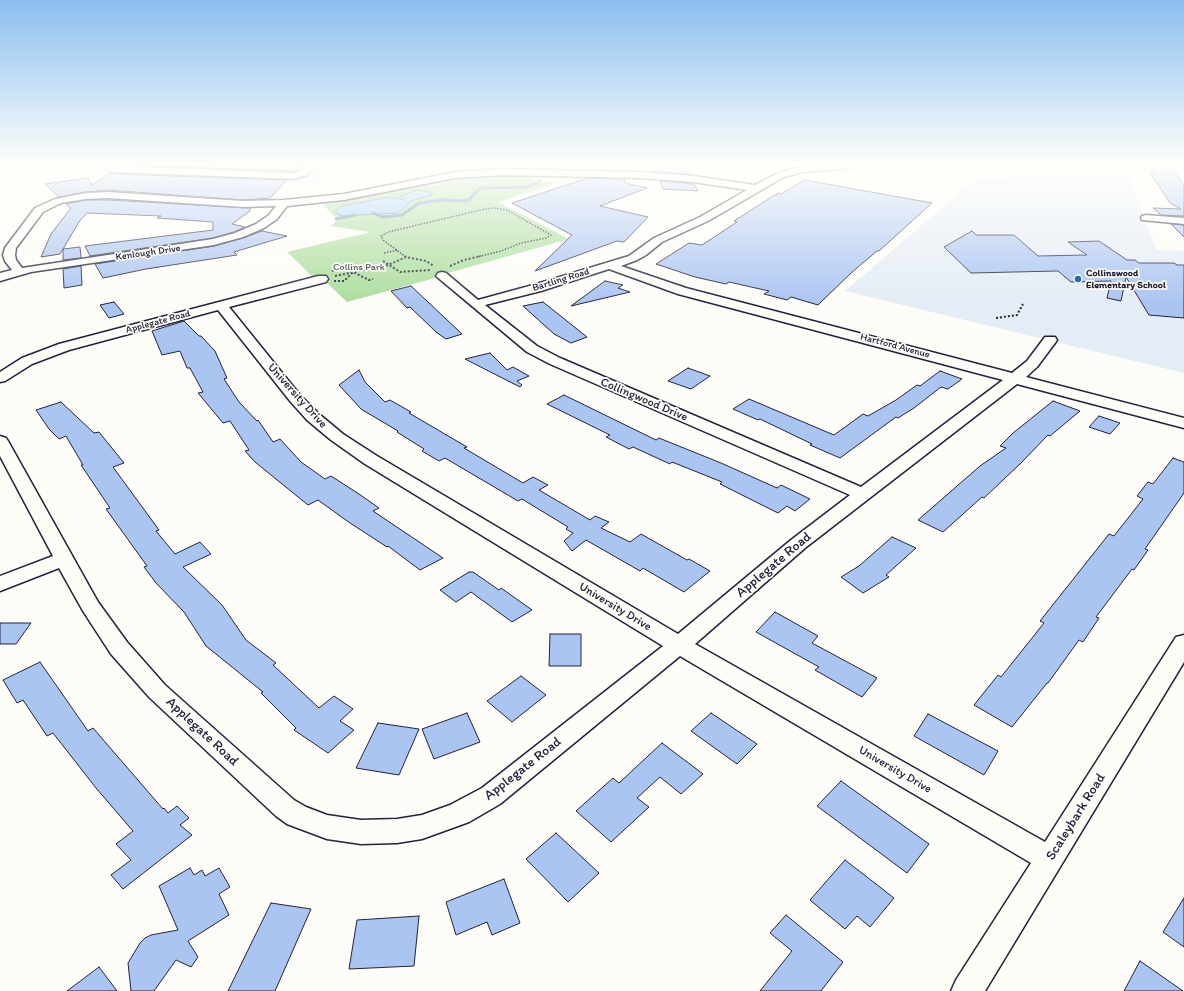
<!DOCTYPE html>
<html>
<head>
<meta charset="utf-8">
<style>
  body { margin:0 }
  canvas { display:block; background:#fdfcf7 }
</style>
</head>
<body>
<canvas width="1184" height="991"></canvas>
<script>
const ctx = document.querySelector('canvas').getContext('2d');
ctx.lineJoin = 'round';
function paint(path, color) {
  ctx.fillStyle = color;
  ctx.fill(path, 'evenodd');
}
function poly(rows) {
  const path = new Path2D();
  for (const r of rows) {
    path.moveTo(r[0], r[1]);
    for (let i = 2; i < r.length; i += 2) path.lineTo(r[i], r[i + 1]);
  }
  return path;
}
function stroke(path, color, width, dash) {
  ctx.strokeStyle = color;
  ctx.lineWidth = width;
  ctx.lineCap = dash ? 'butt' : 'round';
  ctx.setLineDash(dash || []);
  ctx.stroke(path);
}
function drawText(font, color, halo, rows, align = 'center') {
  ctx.font = font + ' Itim,sans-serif';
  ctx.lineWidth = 3.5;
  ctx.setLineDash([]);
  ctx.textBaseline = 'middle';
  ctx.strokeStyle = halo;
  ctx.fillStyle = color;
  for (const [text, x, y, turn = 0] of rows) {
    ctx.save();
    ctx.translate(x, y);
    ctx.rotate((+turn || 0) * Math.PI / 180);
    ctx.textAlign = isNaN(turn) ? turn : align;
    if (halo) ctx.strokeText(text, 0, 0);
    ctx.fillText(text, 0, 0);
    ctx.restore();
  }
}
const built = poly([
  [86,165,324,165,317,184,72,169],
  [1128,176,1157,250,1184,251,1184,373,845,291,977,178]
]);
const green = poly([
  [484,176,533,176,532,180,558,183,498,202,569,239,448,273,428,280,347,302,327,283,312,276,287,252,371,232,330,226,338,220,323,205,414,187,438,185,448,180]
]);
const water = poly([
  [418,190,430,192,432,195,410,201,404,208,397,213,344,216,339,215,335,211,342,206,378,199,389,197,405,200,400,196,418,190]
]);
const stream = poly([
  [373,213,382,217,402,215,419,203,443,200,465,201,469,200,478,190,483,188,526,187,535,184,540,180],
  [336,219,355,215]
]);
const building = poly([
  [122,165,301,165,294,171,122,165],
  [654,165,684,165,689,174,656,172,654,165],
  [1148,165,1170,166,1184,185,1184,216,1161,215,1153,208,1181,209,1170,203,1150,173,1154,173,1148,165],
  [110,173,112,174,287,180,270,198,243,200,108,190,86,192,59,197,45,184,88,178,92,185,110,173],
  [588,178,624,179,625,183,647,188,600,206,648,217,624,242,617,241,535,271,572,235,512,203,588,178],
  [805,180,932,203,879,251,877,251,851,273,818,305,791,297,787,300,764,294,769,291,729,282,726,284,695,277,656,264,689,243,702,245,737,222,734,221,778,193,781,194,805,180],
  [660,181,694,184,698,191,663,189,660,181],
  [86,200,108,200,250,208,250,211,232,224,245,227,234,232,213,238,90,256,85,246,213,230,213,222,157,218,161,216,87,213,79,222,63,249,80,247,81,258,63,260,63,249,60,254,41,257,51,234,71,208,66,204,86,200],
  [1171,224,1184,225,1184,237,1171,224],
  [262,231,287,236,234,252,237,255,146,269,103,278,95,264,214,246,243,238,262,231],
  [972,231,976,235,1014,235,1038,256,1087,255,1068,242,1099,241,1127,260,1135,260,1139,263,1174,263,1177,265,1184,265,1184,318,1149,315,1126,277,1121,301,1107,298,1111,281,1071,282,1058,271,971,273,944,247,972,231],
  [81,266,82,285,64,288,63,269,81,266],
  [605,281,623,285,618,288,630,292,571,306,605,281],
  [411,286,462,334,446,339,436,332,410,307,407,308,391,291,411,286],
  [114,302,124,314,109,318,100,305,114,302],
  [543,302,587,337,571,343,554,334,523,306,543,302],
  [184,321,199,336,201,336,215,351,227,378,224,379,239,402,257,421,258,420,273,442,280,439,301,462,325,479,331,476,359,494,379,508,373,511,443,558,420,570,388,546,387,547,350,523,318,500,308,505,255,462,245,451,249,450,230,421,223,423,198,393,203,392,190,368,187,368,180,351,162,355,152,331,184,321],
  [490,353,507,370,513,367,529,376,517,381,522,385,520,387,465,359,490,353],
  [688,368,710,376,691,389,668,381,688,368],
  [359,370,365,382,385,402,390,400,411,412,409,413,467,447,464,448,523,483,533,477,548,485,539,490,590,520,595,516,609,522,601,528,630,542,641,534,687,560,689,559,710,571,684,592,643,568,640,571,586,540,572,551,564,541,573,533,566,529,568,527,522,499,518,501,445,458,439,461,422,451,424,449,397,432,398,431,361,409,339,385,359,370],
  [940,371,962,379,948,389,941,387,914,408,898,418,896,417,840,458,810,445,812,444,760,419,758,420,733,409,749,399,834,435,863,414,868,416,896,400,917,385,920,386,940,371],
  [564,395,656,440,659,438,721,463,777,488,781,485,810,499,795,511,787,506,778,513,720,484,722,482,672,462,670,464,633,447,629,449,606,437,610,435,547,404,564,395],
  [1053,401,1080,411,1050,436,1048,435,1021,463,984,498,982,497,943,532,918,520,980,466,1006,448,1000,446,1013,433,1053,401],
  [61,402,94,433,99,432,124,463,113,467,159,530,156,531,175,554,200,542,211,554,183,567,222,605,246,640,276,663,273,665,319,708,334,696,353,709,340,721,354,730,328,753,294,730,296,728,261,693,263,692,206,646,184,612,156,583,144,567,147,566,106,509,110,508,81,465,83,465,66,436,59,439,49,429,36,410,61,402],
  [1099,416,1120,423,1110,434,1089,427,1099,416],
  [1173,458,1184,462,1184,493,1145,549,1148,550,1134,570,1132,569,1096,617,1099,618,1083,642,1079,640,1048,683,1047,683,1012,727,974,705,998,675,1001,677,1044,623,1040,621,1109,534,1114,536,1143,499,1137,496,1148,482,1153,484,1173,458],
  [892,537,916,548,886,575,889,577,863,593,841,577,859,566,892,537],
  [469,572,473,572,499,590,501,588,532,610,512,622,471,592,456,602,440,590,469,572],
  [775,612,818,636,812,643,877,678,862,697,815,670,819,667,756,632,775,612],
  [0,623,31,623,16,644,0,644,0,623],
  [550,634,581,634,581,666,549,666,550,634],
  [40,662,88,731,93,728,163,809,164,808,168,813,177,806,189,818,180,825,192,835,123,889,111,875,131,860,116,844,133,831,96,788,53,733,47,736,23,700,17,703,3,680,40,662],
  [521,676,546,695,512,722,487,701,521,676],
  [467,713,480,742,434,759,422,729,467,713],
  [711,713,757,744,737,764,691,731,711,713],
  [928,714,998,751,984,775,914,736,928,714],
  [378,723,419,729,399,775,356,768,378,723],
  [662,743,703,774,681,794,660,777,637,798,649,807,611,842,576,811,613,778,619,783,662,743],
  [841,781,929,844,907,873,817,806,841,781],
  [556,833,599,873,568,902,526,859,556,833],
  [845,860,894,898,870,927,857,916,845,929,810,900,845,860],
  [190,868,194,875,202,870,205,876,219,868,230,887,219,894,229,915,188,941,198,957,191,967,176,960,154,991,131,991,128,963,140,943,145,938,151,935,178,930,159,886,190,868],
  [504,879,520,923,492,935,487,922,456,935,446,902,504,879],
  [1184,898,1184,947,1163,932,1184,898],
  [271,903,311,909,275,991,228,991,271,903],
  [786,915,843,962,821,991,760,991,792,951,770,933,786,915],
  [419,916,414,966,349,969,357,920,419,916],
  [1140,961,1183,991,1124,991,1140,961],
  [99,967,117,991,67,991,99,967]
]);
const pathFar1 = poly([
  [384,253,398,250],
  [406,257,383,240,381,236,388,232,485,209,494,208,507,210,551,235,546,238,521,243,501,251,477,257]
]);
const path = poly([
  [405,256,406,257],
  [383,261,400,272,430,270],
  [450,266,464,260,481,256],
  [332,271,345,267],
  [335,276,388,265,406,257,426,261,434,266],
  [334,281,344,281,353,272,369,280,373,279],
  [996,318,1017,315,1023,304]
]);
const minor = poly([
  [104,165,114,165,114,166,294,173,301,171,306,165,314,165,307,175,294,179,112,172,104,168,104,165],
  [826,165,856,165,852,168,803,172,784,177,708,221,662,242,646,255,637,260,621,266,686,288,1012,373,1027,361,1045,337,1055,337,1057,340,1055,343,1037,367,1026,377,1184,418,1184,428,1017,384,805,548,695,644,1045,842,1176,637,1184,635,1184,662,985,991,951,991,956,980,1031,863,680,656,500,804,469,822,422,839,397,843,361,844,327,839,287,824,276,816,149,697,111,654,83,611,59,568,0,591,0,576,53,556,0,456,0,436,6,438,8,441,98,602,127,642,165,685,294,800,306,807,327,815,361,820,397,819,422,815,450,805,482,788,663,646,365,464,331,440,307,420,290,401,218,310,69,350,32,364,5,381,0,382,0,372,22,358,59,344,318,276,326,276,328,279,326,282,229,307,300,395,319,414,343,434,377,456,678,634,791,540,850,495,550,364,527,352,436,276,438,273,442,272,446,273,478,300,533,285,629,256,654,238,700,217,747,190,693,182,640,178,503,175,455,178,344,200,287,206,277,219,264,228,243,237,214,245,31,272,0,281,0,273,12,270,5,261,3,255,5,248,35,208,55,199,86,193,108,192,243,201,284,200,344,194,455,172,503,169,640,172,693,176,755,185,778,173,803,166,826,165],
  [108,198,243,207,276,206,269,215,256,224,235,233,213,239,22,268,16,260,15,255,16,248,43,212,61,203,86,199,108,198],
  [609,269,678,294,1003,380,861,487,560,358,537,346,485,305,541,291,609,269],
  [1146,215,1184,218,1184,224,1142,220,1141,218,1142,216,1146,215]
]);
const markers = [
  [1078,279,4,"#1f6fb2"]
];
const farStreetnames = [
  ["Kenlough Drive",148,253,-8],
  ["Bartling Road",561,280,-17],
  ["Applegate Road",158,322,-15],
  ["Hartford Avenue",895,346,15]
];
const farParknames = [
  ["Collins Park",359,267]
];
const farPoinames = [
  ["Collinswood",1086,273],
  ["Elementary School",1086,285]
];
const streetNames = [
  ["University Drive",297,396,48],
  ["Collingwood Drive",644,400,23],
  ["University Drive",615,607,31],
  ["University Drive",895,770,30]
];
const nearStreetnames = [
  ["Applegate Road",774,565,-40],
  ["Applegate Road",202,732,43],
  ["Applegate Road",523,769,-38],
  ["Scaleybark Road",1076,817,-58]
];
paint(built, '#e4ecf6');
paint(green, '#addd9e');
paint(water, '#9fd0fb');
stroke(water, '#6d8aae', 1);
stroke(stream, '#6d8aae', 3);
paint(building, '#abc5f2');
stroke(building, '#22223b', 1);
stroke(minor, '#22223b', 3);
stroke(pathFar1, '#22223b', 1.5, [1.5, 1.5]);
stroke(path, '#22223b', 2, [2, 2]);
paint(minor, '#fdfcf7');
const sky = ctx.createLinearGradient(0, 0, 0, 303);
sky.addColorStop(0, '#8bbff0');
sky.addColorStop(0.54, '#fefefb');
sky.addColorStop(1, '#fefefb00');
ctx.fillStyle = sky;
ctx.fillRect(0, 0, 1184, 303);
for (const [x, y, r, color] of markers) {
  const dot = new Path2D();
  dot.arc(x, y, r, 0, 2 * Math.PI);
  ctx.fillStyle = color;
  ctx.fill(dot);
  stroke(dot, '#fdfcf7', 1.5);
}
drawText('10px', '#22223b', '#fdfcf7', farStreetnames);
drawText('10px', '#4c5a59', '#fdfcf7', farParknames);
drawText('bold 10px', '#22223b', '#fdfcf7', farPoinames, 'left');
drawText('12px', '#22223b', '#fdfcf7', streetNames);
drawText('14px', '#22223b', '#fdfcf7', nearStreetnames);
</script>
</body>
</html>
